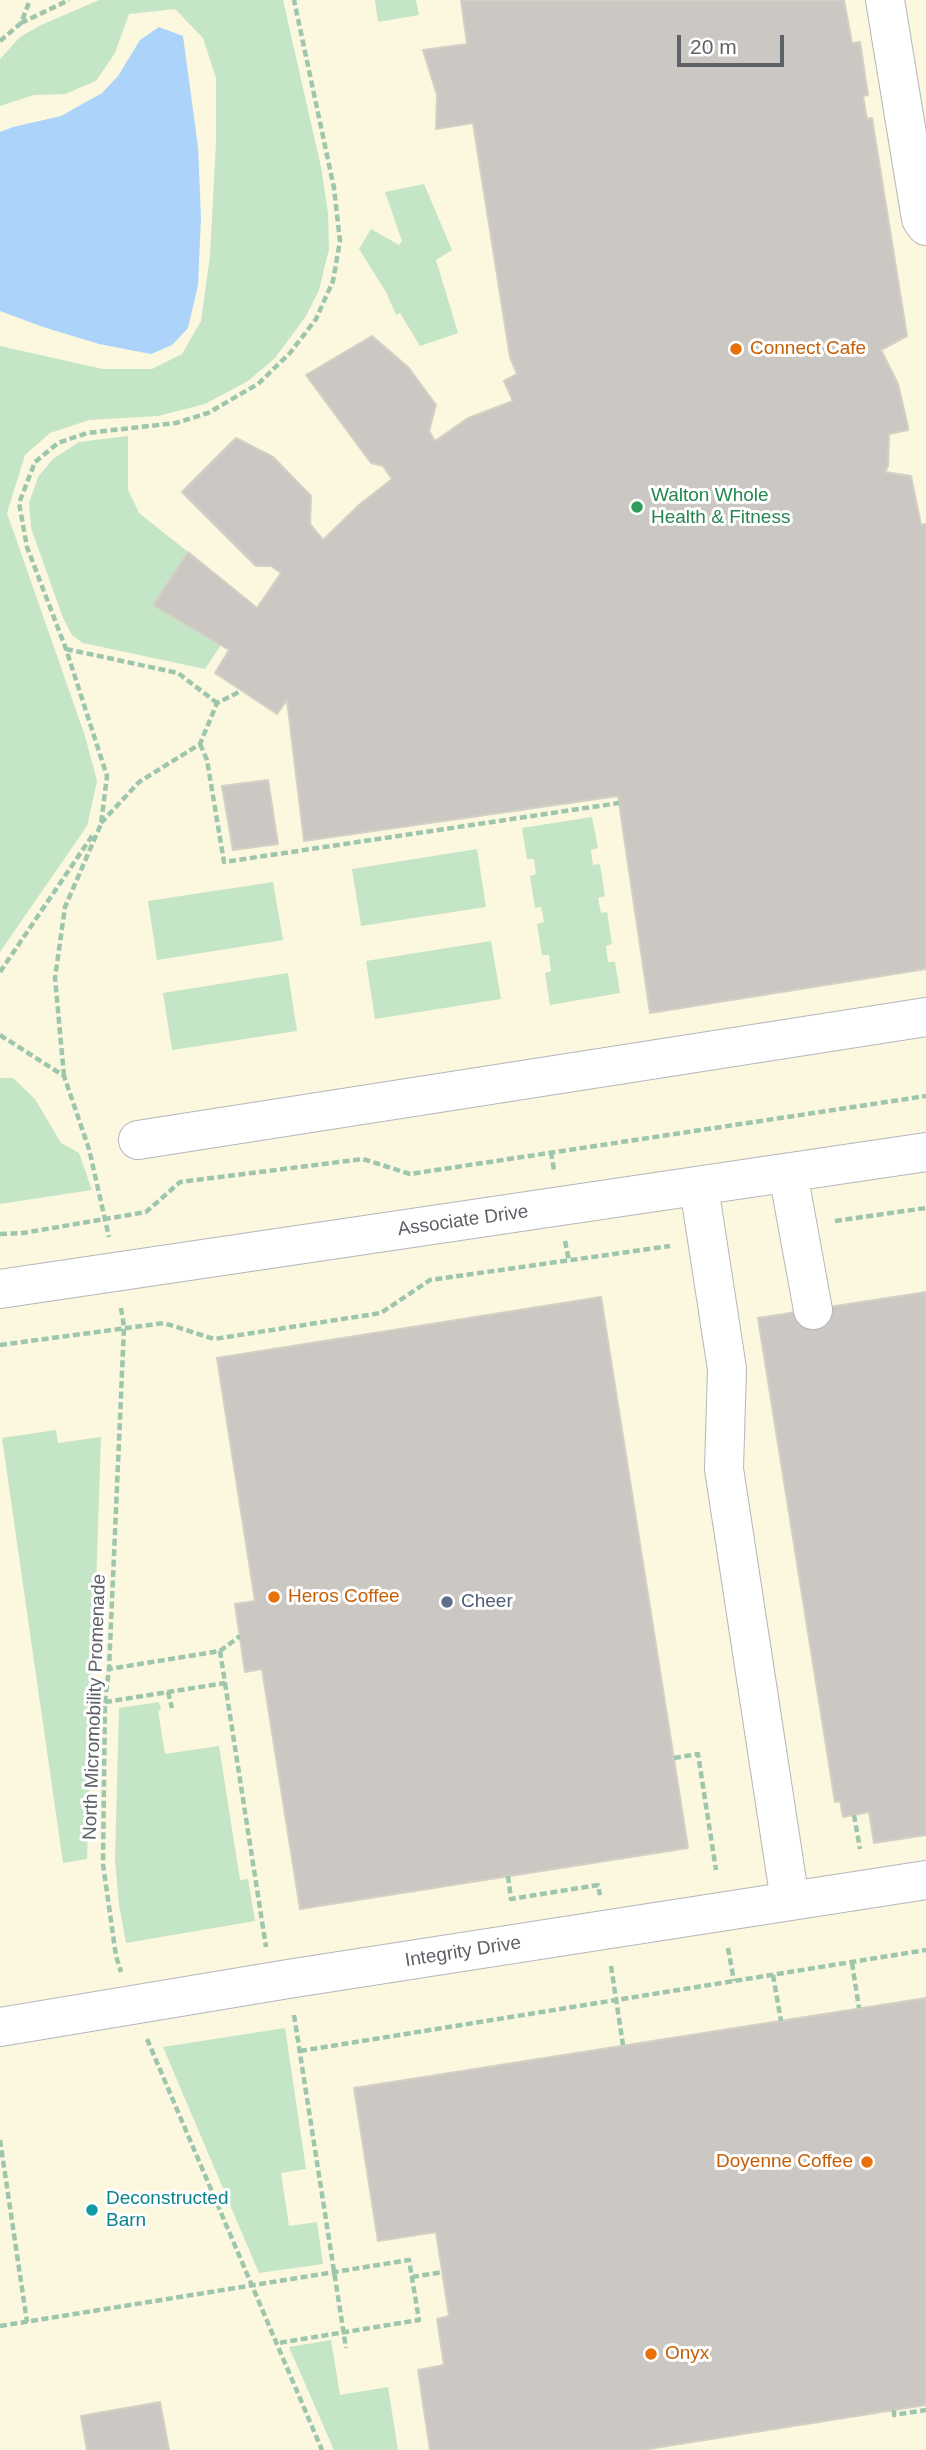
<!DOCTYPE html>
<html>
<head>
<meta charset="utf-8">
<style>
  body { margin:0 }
  #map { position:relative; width:926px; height:2450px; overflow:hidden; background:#efeee7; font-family:Arial,sans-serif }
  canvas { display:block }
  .scale { position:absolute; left:677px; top:35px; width:107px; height:32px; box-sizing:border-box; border:4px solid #5e6166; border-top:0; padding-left:9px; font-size:21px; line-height:24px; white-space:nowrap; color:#5e6166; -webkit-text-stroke:5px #fff; paint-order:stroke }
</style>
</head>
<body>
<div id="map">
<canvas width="926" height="2450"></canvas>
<div class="scale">20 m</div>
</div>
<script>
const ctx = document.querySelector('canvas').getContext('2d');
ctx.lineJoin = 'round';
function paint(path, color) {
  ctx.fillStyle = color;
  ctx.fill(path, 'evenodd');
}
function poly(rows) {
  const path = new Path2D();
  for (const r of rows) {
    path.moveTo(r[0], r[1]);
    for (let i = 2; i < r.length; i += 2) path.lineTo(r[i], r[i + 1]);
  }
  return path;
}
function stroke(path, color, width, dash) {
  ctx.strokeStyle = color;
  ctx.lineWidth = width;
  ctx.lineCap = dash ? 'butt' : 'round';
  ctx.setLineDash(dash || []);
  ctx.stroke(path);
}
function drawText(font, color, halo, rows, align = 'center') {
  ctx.font = font + ' Arial,sans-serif';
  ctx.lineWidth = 6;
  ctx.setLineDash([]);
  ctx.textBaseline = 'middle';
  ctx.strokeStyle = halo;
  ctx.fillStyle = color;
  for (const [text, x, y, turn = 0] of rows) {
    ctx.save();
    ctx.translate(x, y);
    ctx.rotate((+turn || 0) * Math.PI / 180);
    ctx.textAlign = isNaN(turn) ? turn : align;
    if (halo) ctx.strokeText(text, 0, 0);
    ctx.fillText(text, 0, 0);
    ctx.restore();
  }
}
const commercial = poly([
  [0,0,926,0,926,2450,0,2450]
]);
const green = poly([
  [99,0,283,0,321,167,328,213,329,249,319,290,306,316,275,358,248,381,205,404,158,416,89,420,50,433,25,455,7,513,85,736,97,781,87,826,0,952,0,346,103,369,152,369,182,354,201,321,210,256,216,141,216,78,203,38,175,9,129,14,115,53,96,81,65,94,34,95,0,106,0,59,20,37,39,26],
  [375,0,416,0,419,15,378,22],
  [424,184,452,250,436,260,458,333,420,346,400,313,396,315,386,292,359,249,371,229,399,245,402,241,385,192],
  [128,436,128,490,139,513,188,552,153,605,221,645,205,669,83,643,72,635,63,618,31,528,29,503,38,477,53,459,79,442],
  [592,817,598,848,591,850,593,865,600,864,605,896,598,898,601,913,607,912,612,944,606,946,608,962,615,962,620,993,550,1005,545,973,551,971,549,955,542,955,537,924,544,922,541,907,535,908,530,876,536,874,534,859,527,859,522,828],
  [477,849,486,907,361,926,352,869],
  [273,882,283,940,157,960,148,901],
  [491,941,501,999,375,1019,366,961],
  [288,973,297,1031,172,1050,163,993],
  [0,1078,13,1078,35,1099,61,1143,79,1153,92,1190,0,1204],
  [56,1430,58,1443,101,1437,87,1859,63,1863,2,1438],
  [159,1702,161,1710,158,1711,165,1754,219,1746,240,1880,248,1879,255,1921,126,1943,119,1905,115,1860,119,1708],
  [285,2028,306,2169,281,2173,289,2226,317,2222,323,2264,259,2273,163,2047],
  [331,2340,340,2395,388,2387,398,2450,334,2450,289,2347]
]);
const water = poly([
  [159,27,183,36,198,147,201,217,198,285,188,328,172,345,151,354,99,344,43,327,0,311,0,132,13,127,61,116,102,93,118,76,140,40]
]);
const building = poly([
  [461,0,844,0,852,43,860,42,868,95,863,96,867,119,872,118,907,336,881,350,898,384,908,427,908,430,889,434,888,466,885,472,911,476,921,525,926,524,926,969,650,1013,618,796,304,841,287,700,277,714,215,673,229,650,153,605,188,552,257,608,281,573,271,566,256,566,182,492,236,438,273,457,311,496,310,524,323,540,359,505,392,479,383,466,371,463,306,375,372,336,409,368,436,405,429,431,435,441,468,418,513,401,504,381,517,374,510,357,473,123,436,129,437,95,423,50,467,44,461,0],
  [268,780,278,844,233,850,222,786,268,780],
  [926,1292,926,1835,874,1843,869,1812,843,1817,840,1801,835,1802,758,1318,926,1292],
  [601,1297,688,1848,300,1909,262,1669,245,1672,235,1604,255,1601,217,1358,601,1297],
  [926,1998,926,2405,642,2450,430,2450,418,2370,444,2365,437,2319,449,2316,436,2232,378,2241,354,2088,926,1998],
  [160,2402,169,2450,87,2450,81,2416,160,2402]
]);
const path = poly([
  [21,23,69,0],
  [0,41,21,23,30,0],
  [66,649,178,673,217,703],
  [200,744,207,760,224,862,619,803],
  [101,823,139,782,200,744,217,703,241,691],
  [0,972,94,833],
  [0,1035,64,1076,89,1149,109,1237],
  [64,1076,55,978,65,907,101,824,107,776,66,649,27,547,19,503,35,462,58,443,87,433,176,423,208,413,258,384,290,353,316,319,333,281,340,241,334,188,294,0],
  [551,1152,554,1170],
  [835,1221,926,1208],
  [0,1234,23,1233,146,1212,180,1182,363,1159,410,1174,926,1096],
  [565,1241,569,1261],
  [121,1308,124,1327,109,1669,105,1702,103,1864,116,1956,121,1972],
  [0,1345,164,1323,214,1339,381,1313,430,1280,670,1246],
  [220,1651,240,1636],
  [225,1683,266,1947],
  [168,1692,172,1708],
  [105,1702,225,1683,220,1651,109,1669],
  [674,1758,698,1754,716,1870],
  [854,1815,860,1849],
  [508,1876,511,1899,598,1885,600,1895],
  [728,1948,734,1981],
  [852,1963,859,2008],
  [611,1966,623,2045],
  [773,1975,781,2021],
  [294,2015,346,2348],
  [147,2039,322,2450],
  [300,2051,926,1950],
  [0,2140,27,2322],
  [412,2277,443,2272],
  [0,2326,409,2260,419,2320,278,2343],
  [894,2410,894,2415,926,2410]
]);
const minor = poly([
  [885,0,921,219,926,226],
  [138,1140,926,1017],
  [788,1173,813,1310],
  [699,1187,727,1369,724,1469,790,1901],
  [0,1289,926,1152],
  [0,2027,288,1979,926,1880]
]);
const markers = [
  [736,349,7,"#e8710a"],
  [637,507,7,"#2e9e5b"],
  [274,1597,7,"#e8710a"],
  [447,1602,7,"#5c6f8a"],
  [867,2162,7,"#e8710a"],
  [92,2210,7,"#0f9aa8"],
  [651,2354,7,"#e8710a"]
];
const foodNames = [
  ["Connect Cafe",750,349],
  ["Heros Coffee",288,1597],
  ["Doyenne Coffee",853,2162,"right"],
  ["Onyx",665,2354]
];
const leisureNames = [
  ["Walton Whole",651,496],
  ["Health & Fitness",651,518]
];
const streetNames = [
  ["Associate Drive",463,1221,-8],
  ["North Micromobility Promenade",95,1707,-88],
  ["Integrity Drive",463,1952,-9]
];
const serviceNames = [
  ["Cheer",461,1602]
];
const cultureNames = [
  ["Deconstructed",106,2199],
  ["Barn",106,2221]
];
paint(commercial, '#fcf7df');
paint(green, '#c5e5c7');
paint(water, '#acd3fa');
paint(building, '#cbc8c4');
stroke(building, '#d4d0c5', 2);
stroke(minor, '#b4b6ba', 40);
stroke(path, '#9ec6ad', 4.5, [7, 3.5]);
stroke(minor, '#fff', 38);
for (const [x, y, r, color] of markers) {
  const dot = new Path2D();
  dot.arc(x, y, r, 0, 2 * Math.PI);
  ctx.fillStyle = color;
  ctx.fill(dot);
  stroke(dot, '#fff', 2.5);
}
drawText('19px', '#c56008', '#fff', foodNames, 'left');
drawText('19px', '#27864d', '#fff', leisureNames, 'left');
drawText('19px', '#5e6166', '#fff', streetNames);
drawText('19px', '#4e5e75', '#fff', serviceNames, 'left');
drawText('19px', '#0d838f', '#fff', cultureNames, 'left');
</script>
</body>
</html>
